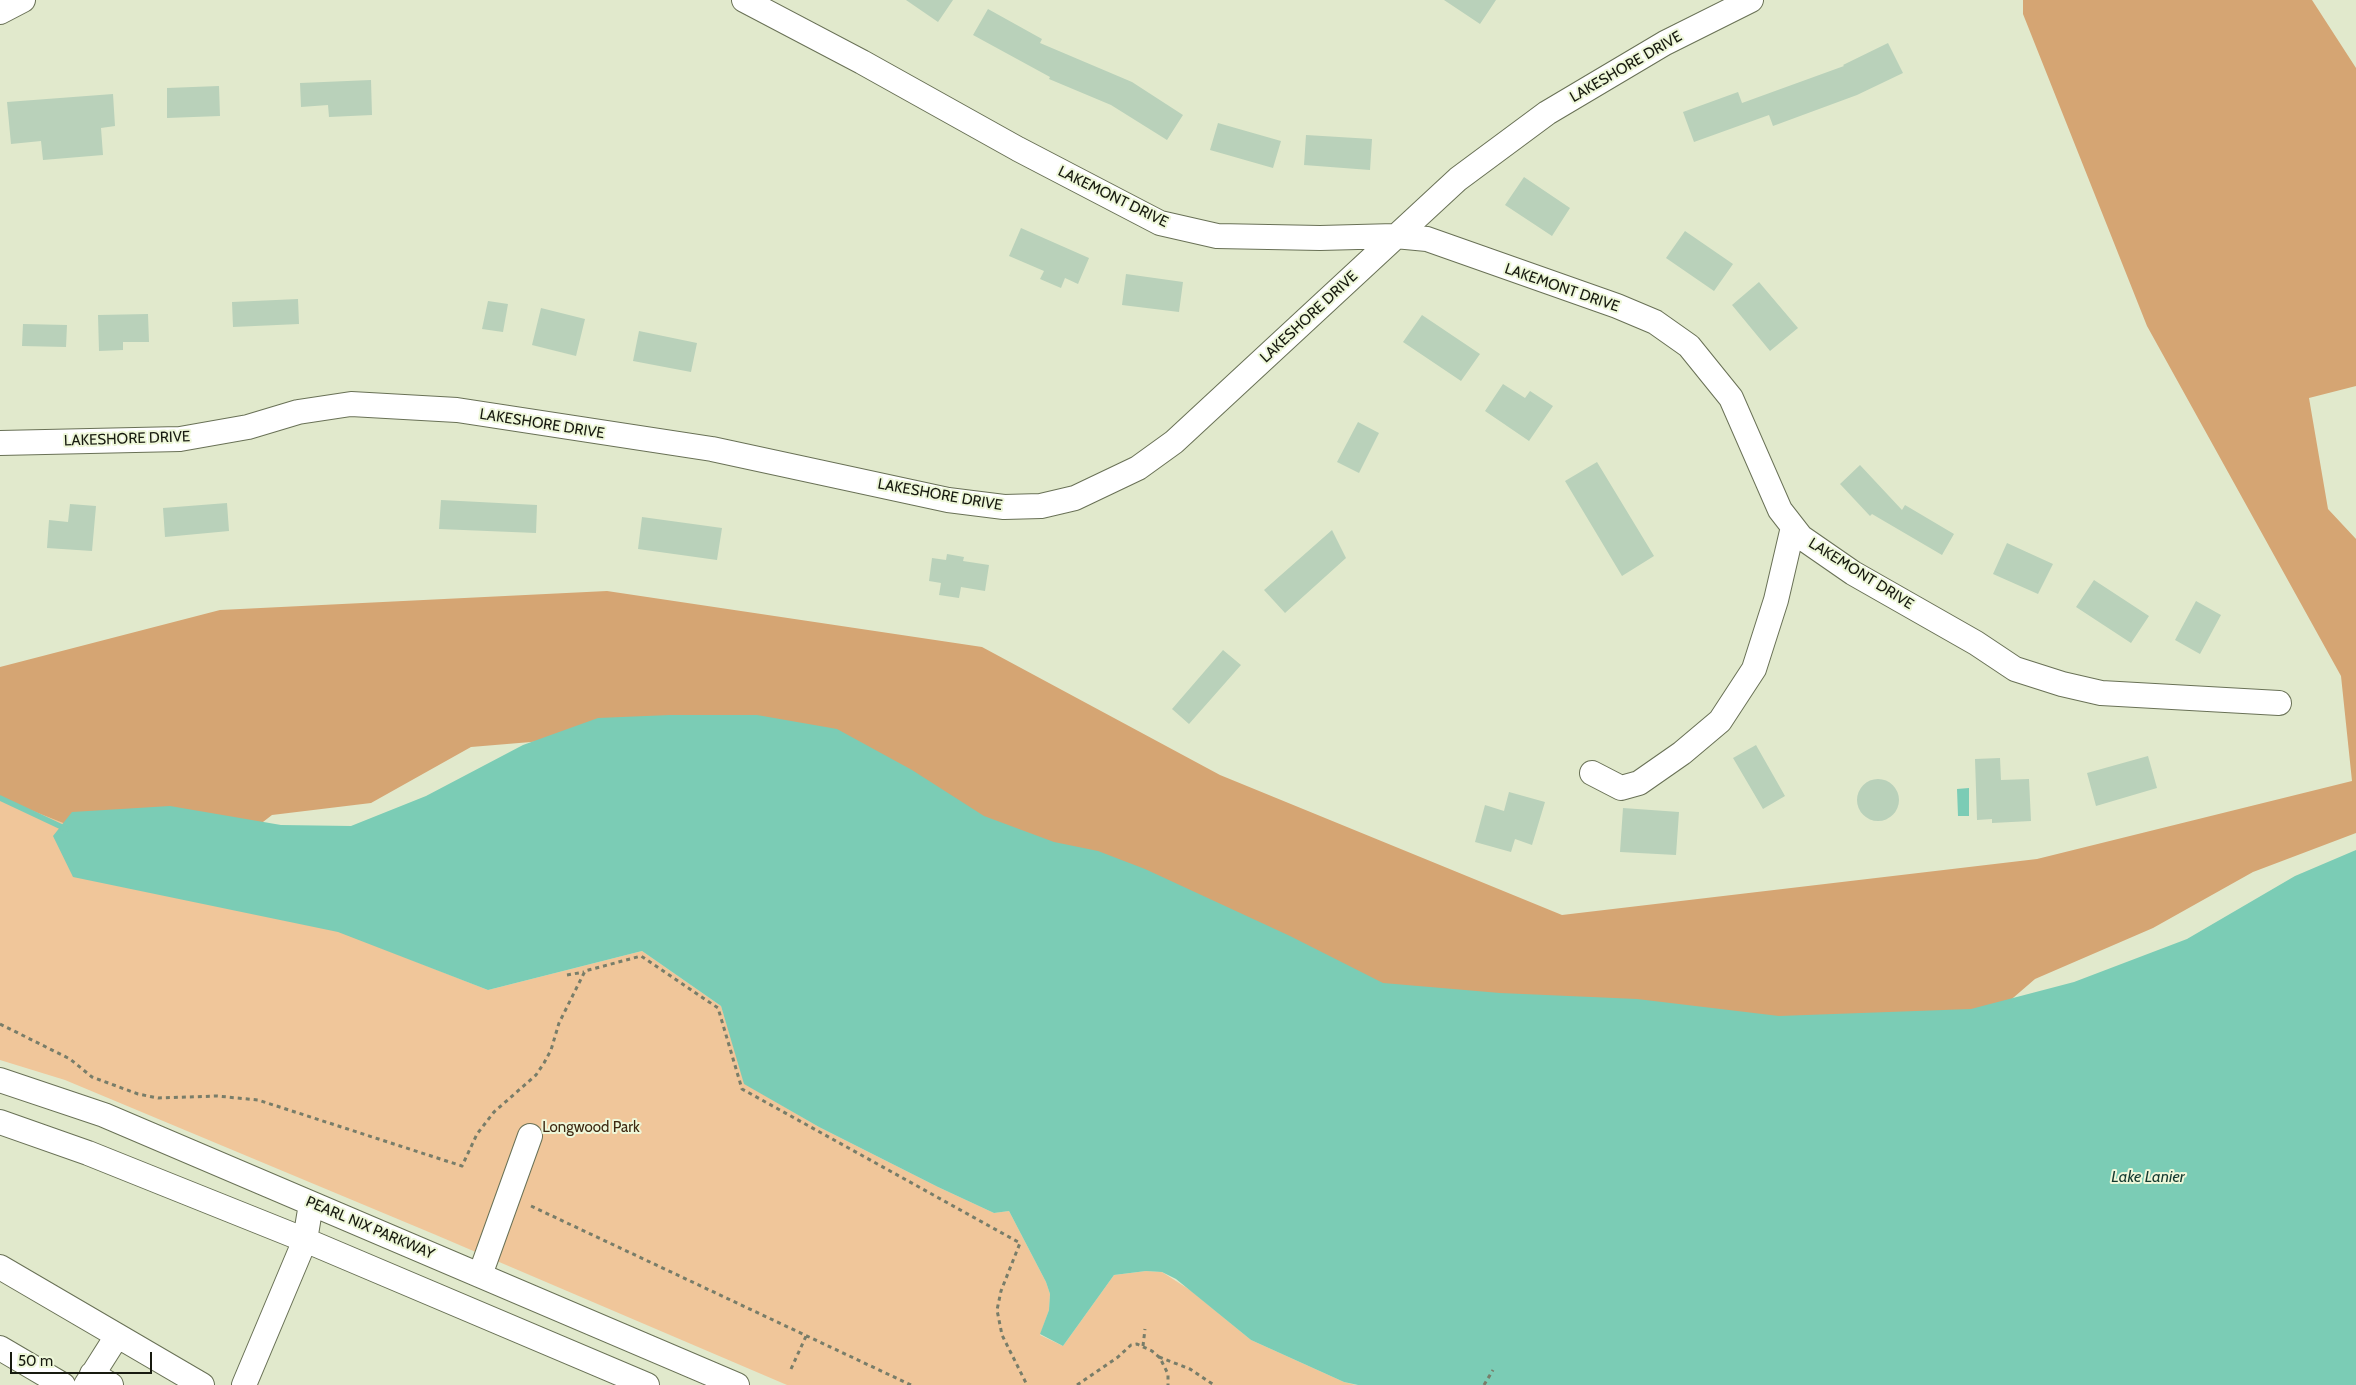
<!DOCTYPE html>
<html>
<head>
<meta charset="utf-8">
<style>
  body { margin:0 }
  #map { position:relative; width:2356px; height:1385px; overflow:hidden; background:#e1e9cc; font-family:Cabin,sans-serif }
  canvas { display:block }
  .scale { position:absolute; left:10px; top:1352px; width:142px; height:22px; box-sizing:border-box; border:2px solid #171a0f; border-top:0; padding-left:6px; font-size:15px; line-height:18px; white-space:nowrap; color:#171a0f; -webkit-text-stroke:4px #eef7d9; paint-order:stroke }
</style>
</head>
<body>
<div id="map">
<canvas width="2356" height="1385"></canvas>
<div class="scale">50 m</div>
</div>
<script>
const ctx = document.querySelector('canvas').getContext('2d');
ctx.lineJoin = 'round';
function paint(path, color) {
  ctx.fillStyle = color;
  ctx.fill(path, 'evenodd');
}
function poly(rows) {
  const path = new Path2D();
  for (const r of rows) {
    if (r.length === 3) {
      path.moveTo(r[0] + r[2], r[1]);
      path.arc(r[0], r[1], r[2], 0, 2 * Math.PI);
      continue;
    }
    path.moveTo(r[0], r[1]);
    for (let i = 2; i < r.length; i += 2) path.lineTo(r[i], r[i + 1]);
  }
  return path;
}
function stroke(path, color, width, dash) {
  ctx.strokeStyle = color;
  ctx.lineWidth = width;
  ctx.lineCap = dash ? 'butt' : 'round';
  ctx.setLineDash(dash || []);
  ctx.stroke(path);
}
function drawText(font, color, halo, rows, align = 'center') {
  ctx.font = font + ' Cabin,sans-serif';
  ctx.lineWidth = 4;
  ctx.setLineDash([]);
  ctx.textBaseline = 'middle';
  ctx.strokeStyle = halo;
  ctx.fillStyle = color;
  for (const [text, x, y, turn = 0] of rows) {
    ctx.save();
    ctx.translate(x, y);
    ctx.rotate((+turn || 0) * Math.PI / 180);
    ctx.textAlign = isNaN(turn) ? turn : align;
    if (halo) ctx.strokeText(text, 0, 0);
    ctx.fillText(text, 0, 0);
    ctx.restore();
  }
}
const green = poly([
  [0,798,488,990,642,951,721,1006,745,1084,819,1127,938,1187,994,1213,1009,1211,1046,1282,1050,1294,1049,1310,1040,1335,1063,1346,1114,1275,1146,1271,1162,1272,1190,1290,1251,1340,1344,1382,1356,1385,787,1385,436,1235,65,1080,0,1060]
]);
const forest = poly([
  [2023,0,2312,0,2356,68,2356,386,2309,398,2328,509,2356,539,2356,833,2253,872,2153,928,2035,979,1955,1048,1517,1028,1282,966,687,729,471,747,371,803,272,815,197,873,338,932,0,798,0,667,220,610,607,591,982,647,1220,775,1562,915,2037,859,2352,781,2341,676,2147,326,2023,14]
]);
const water = poly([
  [670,715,757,715,837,729,912,770,984,816,1054,842,1098,851,1145,869,1290,936,1383,983,1500,993,1637,999,1779,1016,1971,1009,2074,982,2187,939,2295,876,2356,850,2356,1385,1358,1385,1344,1382,1251,1340,1176,1279,1162,1272,1146,1271,1114,1275,1063,1346,1040,1334,1049,1310,1050,1294,1046,1282,1009,1211,994,1213,938,1187,819,1127,744,1084,721,1006,642,951,488,990,338,932,73,877,53,836,72,812,170,806,281,825,351,826,426,796,523,745,598,718],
  [1969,788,1969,816,1958,816,1957,789]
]);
const stream = poly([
  [0,798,66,829]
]);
const building = poly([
  [906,0,953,0,938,22],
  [1444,0,1496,0,1480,24],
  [988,9,1042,39,1040,43,1132,82,1183,115,1167,140,1111,105,1049,79,1050,77,973,35],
  [1888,43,1903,73,1857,95,1773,126,1769,115,1694,142,1683,112,1738,92,1742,103,1844,66,1843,65],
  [371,80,372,115,329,117,328,105,301,107,300,83],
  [219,86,220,116,167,118,167,88],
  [113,94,115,126,101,128,103,155,43,160,41,141,11,144,7,102],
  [1218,123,1281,141,1273,168,1210,150],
  [1306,135,1372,139,1370,170,1304,165],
  [1524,177,1570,208,1552,236,1505,205],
  [1021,228,1089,258,1078,284,1065,278,1061,288,1040,279,1044,271,1009,256],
  [1685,231,1733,264,1714,291,1666,258],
  [1126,274,1183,282,1179,312,1122,305],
  [1759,282,1798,328,1770,351,1732,305],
  [298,299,299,324,233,327,232,302],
  [488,301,508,304,503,332,482,329],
  [541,308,585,319,576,356,532,345],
  [148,314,149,342,123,342,123,350,99,351,98,315],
  [1422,315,1480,354,1461,381,1403,342],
  [23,324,67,325,66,347,22,346],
  [639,331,697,343,691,372,633,361],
  [1503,384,1525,398,1530,391,1553,406,1529,441,1485,411],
  [1358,422,1379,433,1359,473,1337,462],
  [1597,462,1654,556,1622,576,1565,481],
  [1860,465,1902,510,1905,505,1954,534,1942,555,1872,514,1870,516,1840,484],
  [441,500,537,505,536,533,439,529],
  [227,503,229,531,165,537,163,508],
  [70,504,96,506,92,551,47,548,49,520,68,522],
  [642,517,722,528,717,560,638,549],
  [1332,530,1346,558,1285,613,1264,590],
  [2007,543,2053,564,2038,594,1993,574],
  [947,554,964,557,963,561,989,565,985,591,961,587,959,598,939,595,941,583,929,581,932,558,946,560],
  [2094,580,2149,616,2131,643,2076,607],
  [2196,601,2221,615,2200,654,2175,640],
  [1223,650,1241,665,1189,724,1172,709],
  [1756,745,1785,796,1763,809,1733,758],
  [2148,756,2157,788,2096,806,2087,773],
  [2000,758,2001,780,2029,779,2031,821,1992,823,1992,819,1977,820,1975,759],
  [1878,800,21],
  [1509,792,1545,802,1532,845,1515,839,1511,852,1475,842,1485,805,1504,811],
  [1623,808,1679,812,1676,855,1620,852]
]);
const path = poly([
  [567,975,584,972],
  [0,1024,70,1059,92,1077,138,1094,158,1098,217,1096,258,1100,462,1166,477,1134,494,1112,536,1075,544,1063,551,1050,559,1023,585,971,641,956,718,1008,742,1089,1020,1243,1001,1291,997,1310,1002,1335,1027,1385],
  [531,1206,911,1385],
  [1143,1346,1145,1329],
  [1159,1357,1190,1369,1214,1385],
  [791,1369,807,1334],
  [1077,1385,1118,1357,1131,1345,1137,1344,1152,1351,1160,1358,1168,1374,1168,1385],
  [1484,1385,1493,1370]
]);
const minor = poly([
  [744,0,862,62,1018,149,1160,223,1217,236,1320,238,1395,236,1427,239,1617,306,1655,322,1689,346,1731,398,1780,510,1801,537,1853,573,1976,643,2015,669,2062,684,2101,693,2279,703],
  [0,12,23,0],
  [0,443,180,439,248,427,298,412,351,404,457,410,712,449,948,500,1004,507,1041,506,1075,498,1138,468,1174,442,1458,179,1547,113,1665,43,1751,0],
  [1592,773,1621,788,1639,783,1682,753,1720,721,1754,669,1776,600,1793,527],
  [0,1080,104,1115,737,1385],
  [0,1122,88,1153,305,1240,647,1385],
  [0,1267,202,1385],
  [480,1275,530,1136],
  [0,1348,63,1385],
  [92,1374,111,1385],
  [86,1385,117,1336],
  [244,1385,305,1240,311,1204]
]);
const streetNames = [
  ["LAKESHORE DRIVE",1626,67,-30],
  ["LAKEMONT DRIVE",1113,197,26],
  ["LAKEMONT DRIVE",1562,288,19],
  ["LAKESHORE DRIVE",1309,317,-43],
  ["LAKESHORE DRIVE",542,424,9],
  ["LAKESHORE DRIVE",127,439,-2],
  ["LAKESHORE DRIVE",940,495,10],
  ["LAKEMONT DRIVE",1861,574,32],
  ["PEARL NIX PARKWAY",370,1228,23]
];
const parkNames = [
  ["Longwood Park",591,1128]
];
const waterNames = [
  ["Lake Lanier",2148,1177]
];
paint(green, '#f0c69a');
paint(forest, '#d5a573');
paint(water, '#7bccb5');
stroke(stream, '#7bccb5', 5.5);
paint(building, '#b9d1ba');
stroke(minor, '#697156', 26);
stroke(path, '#787d69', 3, [4, 4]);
stroke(minor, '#fff', 24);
drawText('15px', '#171a0f', '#eef7d9', streetNames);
drawText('15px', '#3d2811', '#eef7d9', parkNames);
drawText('italic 16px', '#13392f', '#eef7d9', waterNames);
</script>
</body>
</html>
